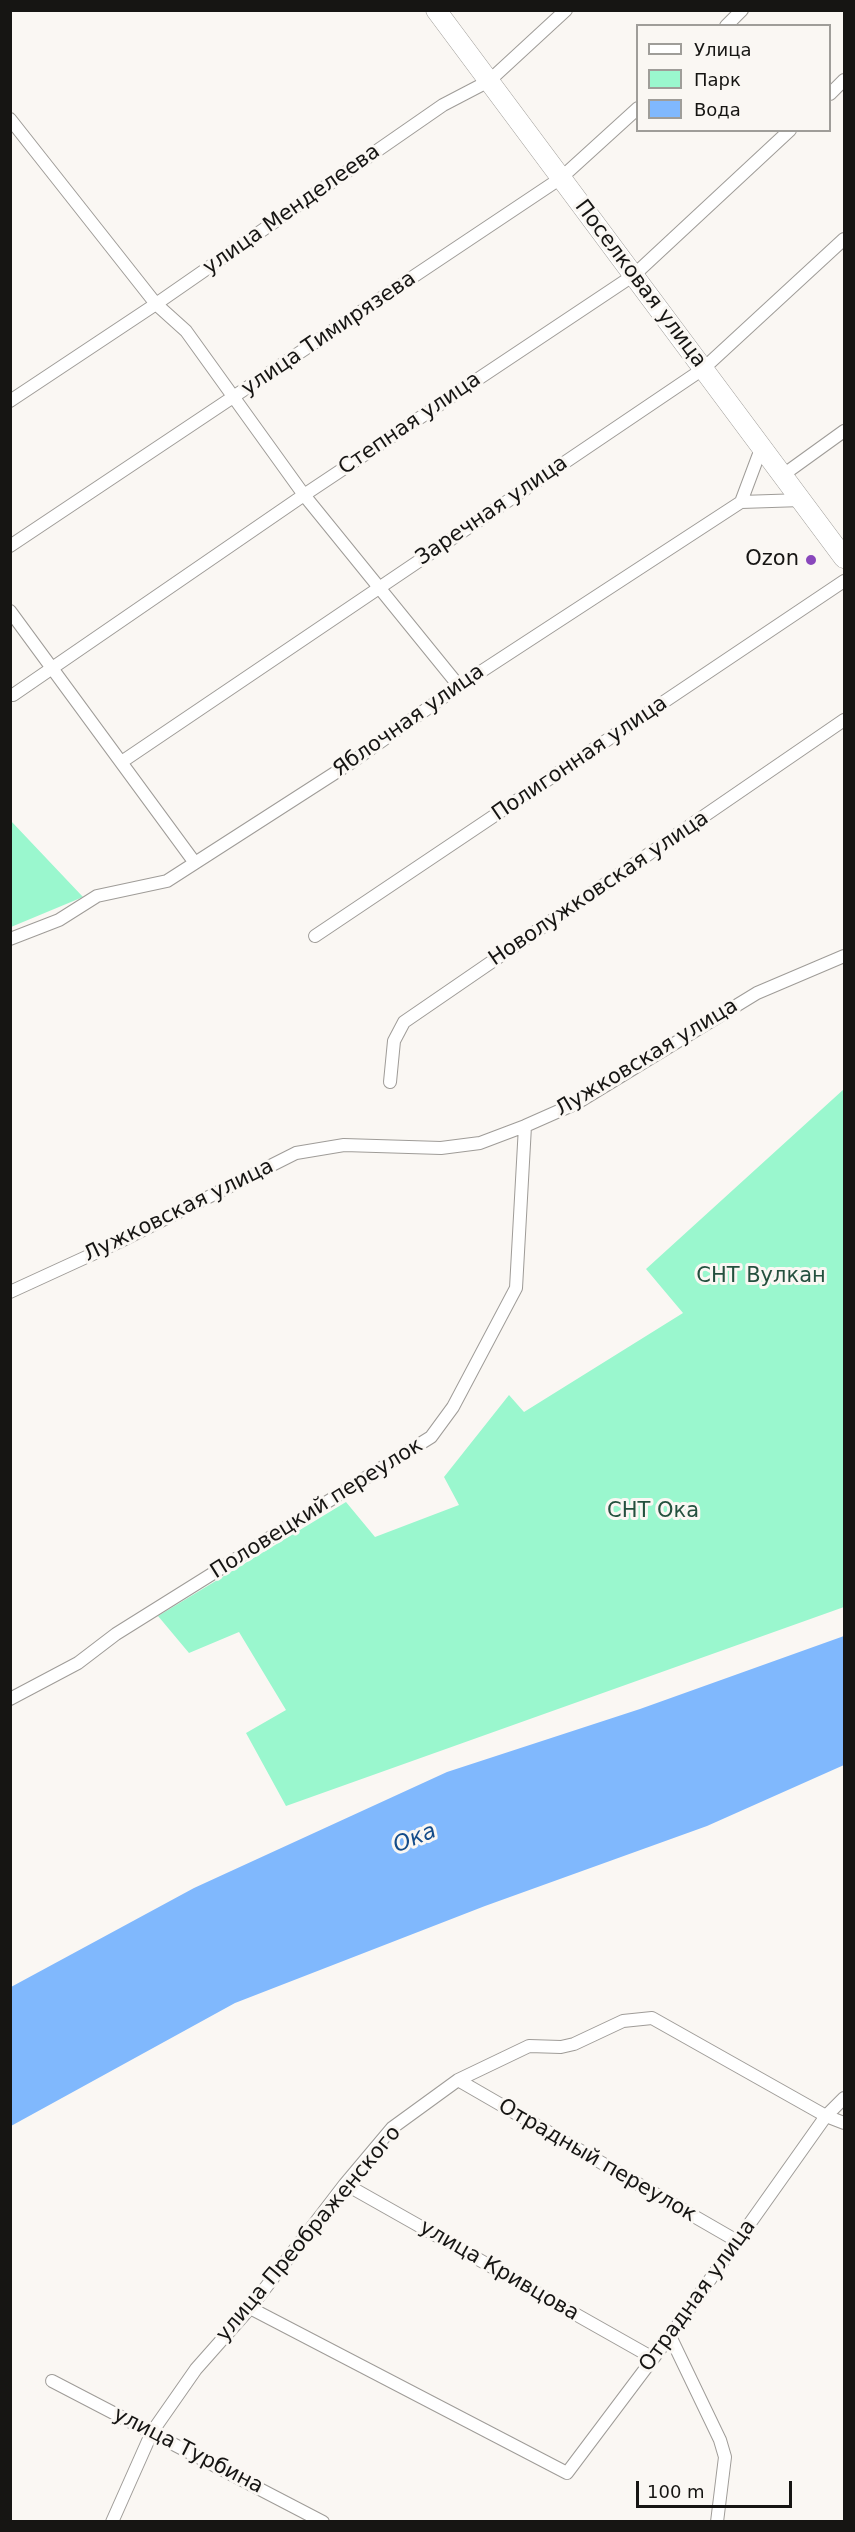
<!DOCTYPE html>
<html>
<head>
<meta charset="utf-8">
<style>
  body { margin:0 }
  #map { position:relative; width:855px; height:2532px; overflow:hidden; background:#faf7f3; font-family:"DejaVu Sans",sans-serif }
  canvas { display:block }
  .frame { position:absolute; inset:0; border:12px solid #161513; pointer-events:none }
  .legend { position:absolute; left:636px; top:24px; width:195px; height:108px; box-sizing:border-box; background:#faf7f3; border:2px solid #9f9d99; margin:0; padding:8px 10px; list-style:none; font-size:18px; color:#161513 }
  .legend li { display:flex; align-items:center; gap:12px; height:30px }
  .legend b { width:30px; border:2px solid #9f9d99 }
  .scale { position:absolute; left:636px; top:2481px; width:156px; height:27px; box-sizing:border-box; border:3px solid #161513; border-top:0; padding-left:8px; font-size:18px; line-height:21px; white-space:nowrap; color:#161513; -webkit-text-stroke:4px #faf7f3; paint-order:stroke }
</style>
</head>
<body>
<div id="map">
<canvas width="855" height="2532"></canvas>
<div class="frame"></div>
<ul class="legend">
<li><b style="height:8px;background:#fff"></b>Улица</li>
<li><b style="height:16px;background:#9af7ce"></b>Парк</li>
<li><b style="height:16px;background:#80b8fd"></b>Вода</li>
</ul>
<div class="scale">100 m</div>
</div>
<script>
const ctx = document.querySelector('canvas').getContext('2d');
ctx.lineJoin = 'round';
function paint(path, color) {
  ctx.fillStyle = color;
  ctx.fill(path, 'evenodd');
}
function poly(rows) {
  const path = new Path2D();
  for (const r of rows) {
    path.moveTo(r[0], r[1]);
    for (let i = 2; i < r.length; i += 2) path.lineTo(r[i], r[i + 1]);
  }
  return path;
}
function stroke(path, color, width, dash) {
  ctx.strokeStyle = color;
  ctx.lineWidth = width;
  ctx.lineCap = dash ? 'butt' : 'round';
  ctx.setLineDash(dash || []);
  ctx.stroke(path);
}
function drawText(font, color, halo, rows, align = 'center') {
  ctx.font = font + ' "DejaVu Sans",sans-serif';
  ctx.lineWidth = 6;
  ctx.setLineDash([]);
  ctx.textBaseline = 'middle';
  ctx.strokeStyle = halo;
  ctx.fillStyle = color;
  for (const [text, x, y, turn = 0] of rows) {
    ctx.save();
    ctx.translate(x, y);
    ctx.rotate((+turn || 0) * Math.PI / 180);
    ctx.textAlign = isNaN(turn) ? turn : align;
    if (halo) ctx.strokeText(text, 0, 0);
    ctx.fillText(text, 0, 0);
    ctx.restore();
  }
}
const green = poly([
  [11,821,83,897,11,927,10,927],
  [844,1089,844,1607,286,1806,246,1733,286,1710,239,1632,189,1653,158,1616,346,1502,375,1537,459,1505,444,1477,509,1395,524,1412,683,1313,646,1269]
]);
const water = poly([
  [844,1636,844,1765,707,1826,485,1906,235,2003,11,2126,11,1987,194,1888,447,1772,640,1709]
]);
const minor = poly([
  [726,26,742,10],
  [830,94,844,80],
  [10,119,156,304,186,331,304,495,459,686],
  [10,401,156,304,443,105,489,81,566,10],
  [783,475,844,431],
  [741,502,762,446],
  [10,546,561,178,638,108],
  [10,611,195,863],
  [13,695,304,495,634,275,790,130],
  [123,761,703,369,844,239],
  [315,936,844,581],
  [10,939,59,920,97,896,167,881,352,762,459,686,741,502,802,500],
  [390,1082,394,1041,404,1022,844,720],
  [10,1292,119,1242,296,1153,344,1145,441,1148,480,1143,525,1126,577,1103,757,993,844,956],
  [10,1699,78,1663,116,1634,431,1437,453,1407,516,1288,525,1126],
  [458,2080,737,2241],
  [345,2184,653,2358],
  [250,2308,567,2473,670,2336,826,2116,844,2098],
  [670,2336,720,2440,725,2457,717,2522],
  [52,2381,323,2522],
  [112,2522,152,2432,196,2369,250,2308,345,2184,392,2128,458,2080,529,2046,561,2047,574,2044,623,2021,652,2018,826,2116,844,2123]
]);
const trunk = poly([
  [436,10,844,558]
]);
const markers = [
  [811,560,6,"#8947bc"]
];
const streetNames = [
  ["улица Менделеева",292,210,-35],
  ["Поселковая улица",640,284,53],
  ["улица Тимирязева",329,334,-34],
  ["Степная улица",410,424,-34],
  ["Заречная улица",492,511,-34],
  ["Яблочная улица",409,721,-35],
  ["Полигонная улица",580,759,-34],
  ["Новолужковская улица",599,889,-34],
  ["Лужковская улица",647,1058,-31],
  ["Лужковская улица",179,1211,-26],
  ["Половецкий переулок",317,1509,-32],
  ["Отрадный переулок",597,2161,30],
  ["улица Преображенского",309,2234,-50],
  ["улица Кривцова",499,2271,30],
  ["Отрадная улица",698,2296,-54],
  ["улица Турбина",188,2451,27]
];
const poiNames = [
  ["Ozon",799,560]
];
const parkNames = [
  ["СНТ Вулкан",761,1277],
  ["СНТ Ока",653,1512]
];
const waterNames = [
  ["Ока",415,1839,-22]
];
paint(green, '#9af7ce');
paint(water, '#80b8fd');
stroke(minor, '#9f9c98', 14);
stroke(trunk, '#9f9c98', 21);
stroke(minor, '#fff', 12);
stroke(trunk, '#fff', 20);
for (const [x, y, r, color] of markers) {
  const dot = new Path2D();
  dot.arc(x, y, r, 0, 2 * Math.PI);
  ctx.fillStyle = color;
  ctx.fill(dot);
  stroke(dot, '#faf7f3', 2);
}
drawText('21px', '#161513', '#faf7f3', streetNames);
drawText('21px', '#161513', '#faf7f3', poiNames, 'right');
drawText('21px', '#24503e', '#faf7f3', parkNames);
drawText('italic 22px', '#144c8a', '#faf7f3', waterNames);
</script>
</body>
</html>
